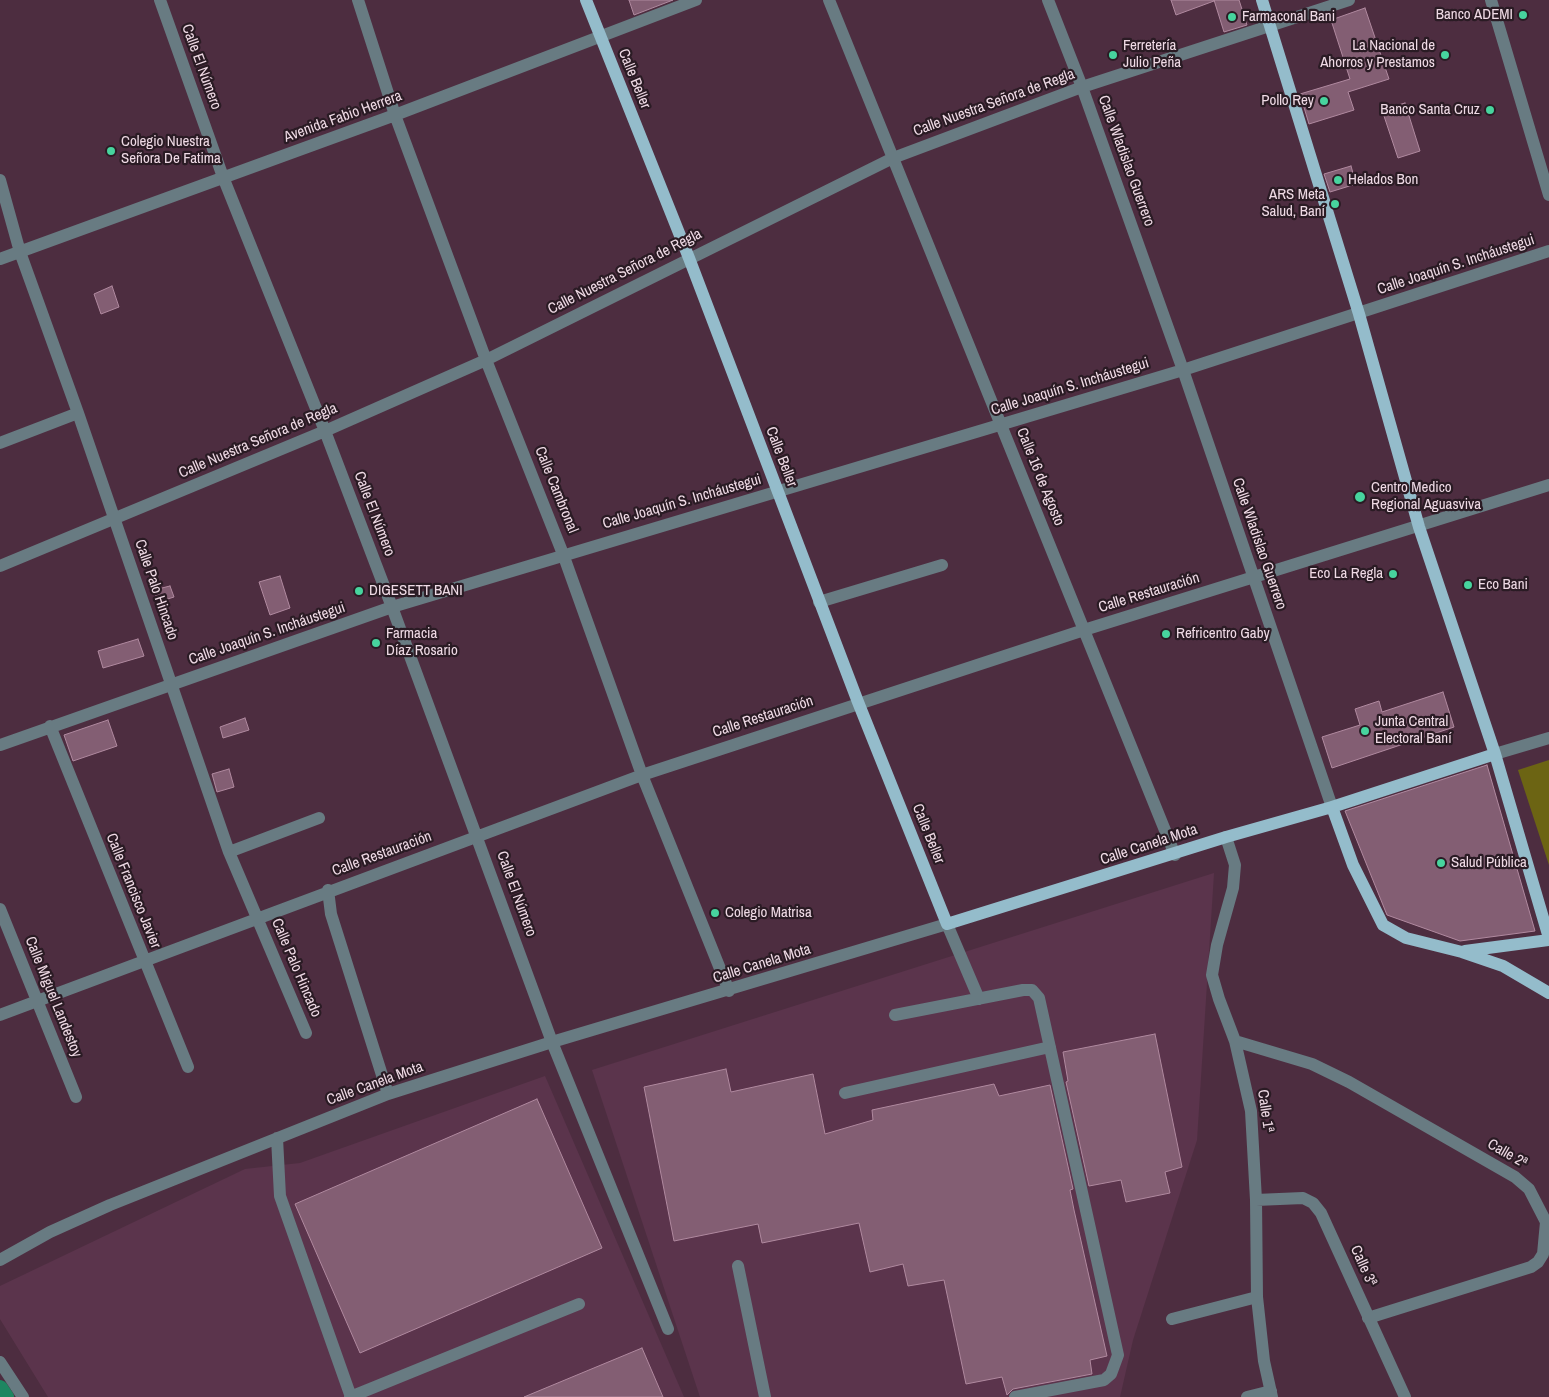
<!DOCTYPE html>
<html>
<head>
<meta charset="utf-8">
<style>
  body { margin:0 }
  canvas { display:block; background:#4d2d40 }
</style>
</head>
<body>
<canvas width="1549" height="1397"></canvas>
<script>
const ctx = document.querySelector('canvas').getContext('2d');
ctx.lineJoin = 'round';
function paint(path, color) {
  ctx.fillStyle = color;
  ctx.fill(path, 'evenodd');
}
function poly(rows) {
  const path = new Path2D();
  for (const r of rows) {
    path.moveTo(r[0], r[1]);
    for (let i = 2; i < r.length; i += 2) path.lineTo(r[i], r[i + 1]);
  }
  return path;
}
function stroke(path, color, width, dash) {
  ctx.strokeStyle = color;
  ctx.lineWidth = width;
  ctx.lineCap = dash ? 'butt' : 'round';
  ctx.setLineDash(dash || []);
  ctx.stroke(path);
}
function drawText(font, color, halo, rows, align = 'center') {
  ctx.font = font + ' "Archivo Narrow",sans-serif';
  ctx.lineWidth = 4.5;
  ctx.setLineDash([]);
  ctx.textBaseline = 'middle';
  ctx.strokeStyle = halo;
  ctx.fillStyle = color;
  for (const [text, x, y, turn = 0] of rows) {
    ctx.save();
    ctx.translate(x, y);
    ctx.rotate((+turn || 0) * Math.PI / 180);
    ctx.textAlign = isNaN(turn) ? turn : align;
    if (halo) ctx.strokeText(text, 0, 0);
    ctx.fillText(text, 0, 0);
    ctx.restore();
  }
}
const built = poly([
  [1214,873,1197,1140,1133,1340,1120,1397,700,1397,592,1070],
  [545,1076,684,1397,48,1397,0,1319,0,1286,245,1169,300,1163]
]);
const green = poly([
  [1549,760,1549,865,1518,770]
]);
const canal = poly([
  [0,1388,6,1397]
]);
const building = poly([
  [629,0,673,0,634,15,629,0],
  [1171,0,1214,0,1214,1,1176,15,1171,0],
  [1214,0,1239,0,1247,25,1224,32,1214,0],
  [1365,8,1389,79,1348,92,1354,110,1309,124,1300,94,1350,79,1331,20,1365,8],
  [1405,103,1420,151,1398,158,1382,110,1405,103],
  [1351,166,1356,184,1330,192,1324,174,1351,166],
  [112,286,119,307,101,314,94,294,112,286],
  [280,576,290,608,270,615,259,582,280,576],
  [170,586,174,597,158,602,154,590,170,586],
  [138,639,144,656,103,668,98,651,138,639],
  [1443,692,1454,727,1332,768,1322,737,1360,725,1355,709,1379,701,1382,712,1443,692],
  [245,718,249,730,223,738,220,727,245,718],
  [108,720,117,746,73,761,64,735,108,720],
  [1487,765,1535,931,1460,941,1387,915,1345,811,1487,765],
  [229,769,234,787,217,792,212,774,229,769],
  [1155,1034,1182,1167,1165,1172,1170,1193,1126,1202,1121,1180,1089,1186,1066,1082,1068,1081,1063,1052,1155,1034],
  [726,1069,731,1092,813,1074,825,1134,873,1120,872,1110,994,1084,999,1096,1050,1085,1073,1189,1070,1190,1074,1210,1107,1356,1090,1360,1092,1374,1013,1389,1007,1395,1002,1377,966,1384,944,1280,908,1286,903,1264,870,1272,859,1223,762,1243,758,1224,674,1241,644,1087,726,1069],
  [537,1099,602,1248,360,1353,295,1204,537,1099],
  [642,1348,663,1397,524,1397,642,1348]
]);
const minor = poly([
  [160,0,223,177,325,431,392,607,552,1042,668,1329],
  [358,0,395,115,486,360,563,554,642,775,729,991],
  [829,0,1175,855],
  [1048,0,1082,87,1183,370,1332,807],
  [1491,0,1549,195],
  [0,180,20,252,78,413,229,852,306,1033],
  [0,259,395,115,696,0],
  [0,443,78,413],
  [0,566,325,431,486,360,893,158,1082,87,1349,0],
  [819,602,942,565],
  [50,726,188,1067],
  [0,745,392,607,1183,370,1549,251],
  [1495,754,1549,738],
  [1226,837,1235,865,1233,888,1217,945,1212,975,1219,999,1235,1041,1251,1111,1256,1200,1257,1297,1264,1361,1272,1397],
  [229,852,319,818],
  [328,890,331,914,388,1094],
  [0,909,76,1097],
  [0,1015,642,775,1084,630,1549,485],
  [895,1015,1023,990,1032,990,1039,998,1118,1355,1111,1374,1104,1380,1015,1397],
  [1235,1041,1312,1064,1349,1082,1515,1177,1529,1189,1546,1222,1543,1254,1538,1262,1531,1267,1368,1318],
  [845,1093,1050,1047],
  [277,1138,280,1196,351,1397],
  [1256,1200,1303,1198,1313,1203,1321,1213,1405,1397],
  [0,1260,50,1232,110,1205,388,1094,552,1042,947,924,979,999],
  [738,1266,765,1397],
  [1172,1319,1257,1297],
  [0,1362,23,1397],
  [350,1397,579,1304],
  [1247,1397,1271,1391]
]);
const major = poly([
  [586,0,689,258,858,702,947,924,1226,837,1332,807,1495,754],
  [1262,0,1359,314,1419,527,1495,754,1549,938],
  [1332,807,1353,865,1383,925,1406,938,1462,952,1503,966,1549,993],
  [1465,951,1549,940]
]);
const markers = [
  [1523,15,5,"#47d49e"],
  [1232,17,5,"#47d49e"],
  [1113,55,5,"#47d49e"],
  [1445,55,5,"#47d49e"],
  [1324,101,5,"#47d49e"],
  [1490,110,5,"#47d49e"],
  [111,151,5,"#47d49e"],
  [1338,180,5,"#47d49e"],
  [1335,204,5,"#47d49e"],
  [1360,497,6,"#47d49e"],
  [1393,574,5,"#47d49e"],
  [1468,585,5,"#47d49e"],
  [359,591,5,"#47d49e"],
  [1166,634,5,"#47d49e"],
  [376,643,5,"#47d49e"],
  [1365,731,5,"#47d49e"],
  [1441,863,5,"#47d49e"],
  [715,913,5,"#47d49e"]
];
const poiNames = [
  ["Banco ADEMI",1513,15,"right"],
  ["Farmaconal Bani",1242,17],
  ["Ferretería",1123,46],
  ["Julio Peña",1123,63],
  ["La Nacional de",1435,46,"right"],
  ["Ahorros y Prestamos",1435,63,"right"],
  ["Pollo Rey",1314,101,"right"],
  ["Banco Santa Cruz",1480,110,"right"],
  ["Colegio Nuestra",121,142],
  ["Señora De Fatima",121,159],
  ["Helados Bon",1348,180],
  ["ARS Meta",1325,195,"right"],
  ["Salud, Baní",1325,212,"right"],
  ["Centro Medico",1371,488],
  ["Regional Aguasviva",1371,505],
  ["Eco La Regla",1383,574,"right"],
  ["Eco Bani",1478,585],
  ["DIGESETT BANI",369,591],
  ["Farmacia",386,634],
  ["Díaz Rosario",386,651],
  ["Refricentro Gaby",1176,634],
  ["Junta Central",1375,722],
  ["Electoral Baní",1375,739],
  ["Salud Pública",1451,863],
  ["Colegio Matrisa",725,913]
];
const streetNames = [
  ["Calle El Número",201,67,70],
  ["Calle Beller",634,79,68],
  ["Calle Nuestra Señora de Regla",994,103,-20],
  ["Avenida Fabio Herrera",343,117,-20],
  ["Calle Wladislao Guerrero",1126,161,70],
  ["Calle Joaquín S. Incháustegui",1456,265,-18],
  ["Calle Nuestra Señora de Regla",625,272,-27],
  ["Calle Joaquín S. Incháustegui",1070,387,-17],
  ["Calle Nuestra Señora de Regla",258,441,-23],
  ["Calle Beller",781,457,69],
  ["Calle 16 de Agosto",1040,477,68],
  ["Calle Cambronal",556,490,68],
  ["Calle Joaquín S. Incháustegui",682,502,-16],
  ["Calle El Número",374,514,69],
  ["Calle Wladislao Guerrero",1259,544,71],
  ["Calle Palo Hincado",156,590,71],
  ["Calle Restauración",1149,593,-17],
  ["Calle Joaquín S. Incháustegui",267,634,-19],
  ["Calle Restauración",763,717,-18],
  ["Calle Beller",928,834,68],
  ["Calle Canela Mota",1149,845,-18],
  ["Calle Restauración",382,854,-20],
  ["Calle Francisco Javier",133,891,68],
  ["Calle El Número",516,894,70],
  ["Calle Canela Mota",762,964,-17],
  ["Calle Palo Hincado",296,968,67],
  ["Calle Miguel Landestoy",53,997,68],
  ["Calle Canela Mota",375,1084,-20],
  ["Calle 1ª",1265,1111,82],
  ["Calle 2ª",1507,1154,30],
  ["Calle 3ª",1363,1266,66]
];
paint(built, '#5b344c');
paint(green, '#6c6413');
stroke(canal, '#1e8661', 16);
paint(building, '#835e73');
stroke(building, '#b0899f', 1);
stroke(minor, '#687b82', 12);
stroke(major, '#94bccb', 12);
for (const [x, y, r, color] of markers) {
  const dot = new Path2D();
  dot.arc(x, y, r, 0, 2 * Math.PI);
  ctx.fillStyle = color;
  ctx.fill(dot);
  stroke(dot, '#2a1b24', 2);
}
drawText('15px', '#efdae5', '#2a1b24', poiNames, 'left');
drawText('15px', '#efdae5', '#2a1b24', streetNames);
</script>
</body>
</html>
